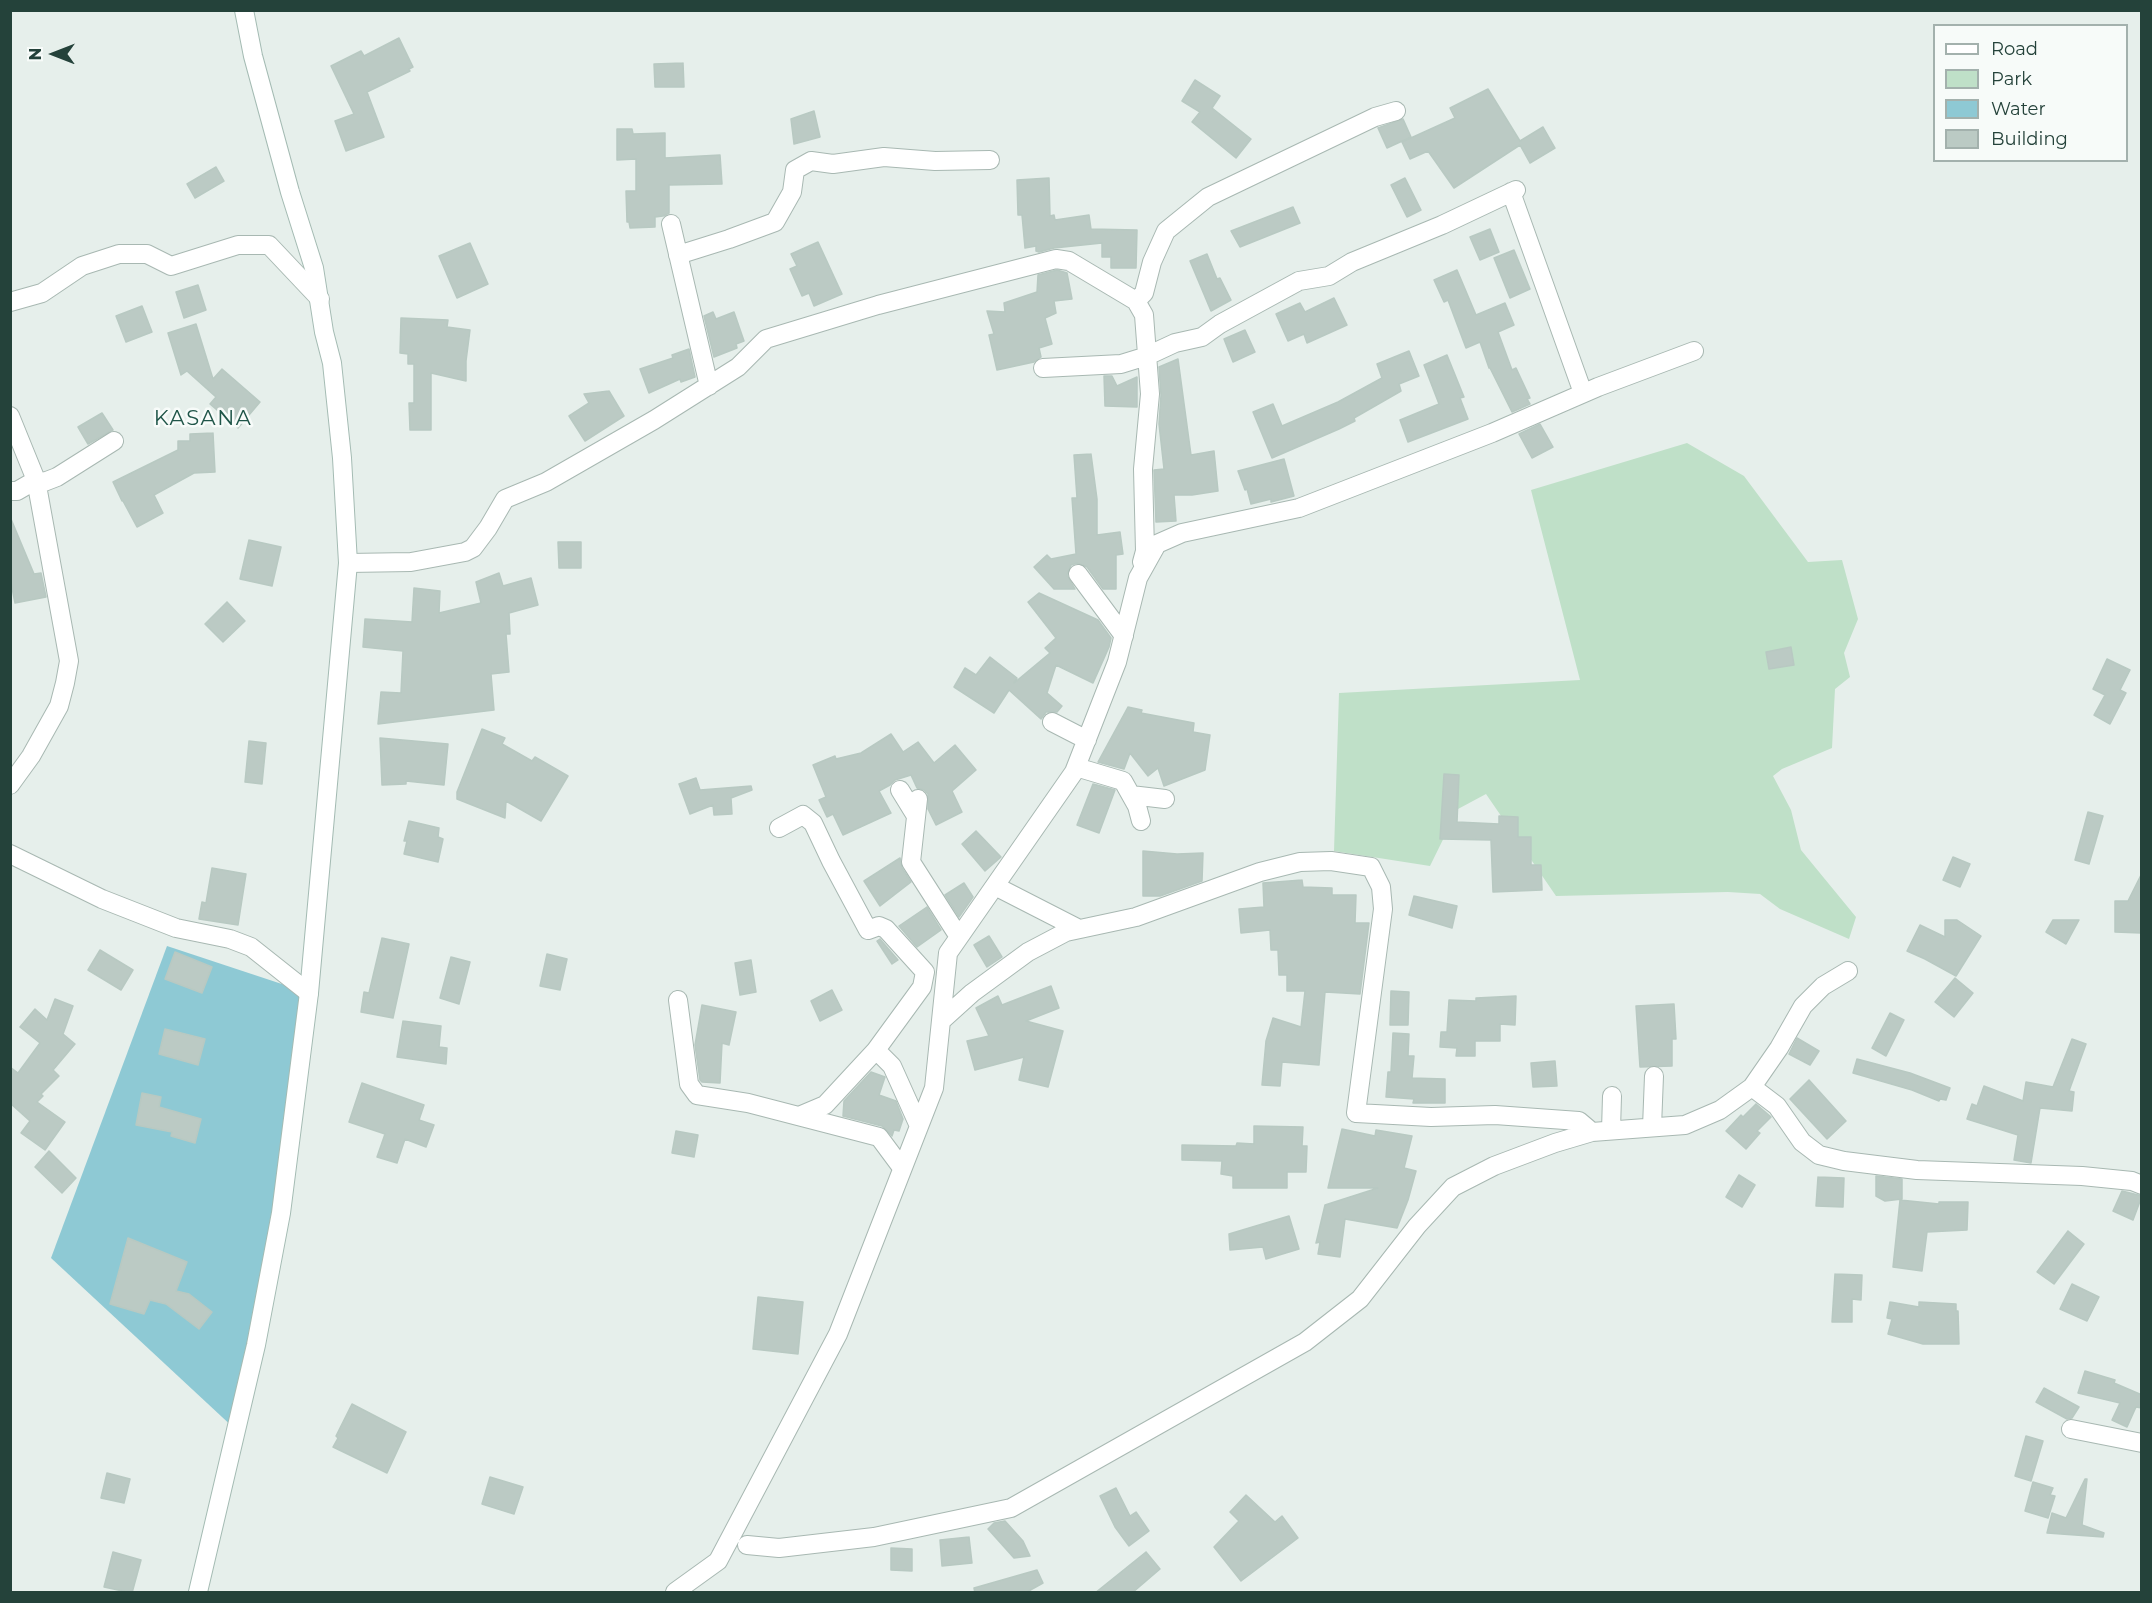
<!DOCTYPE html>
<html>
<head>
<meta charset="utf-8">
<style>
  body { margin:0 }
  #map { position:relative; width:2152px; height:1603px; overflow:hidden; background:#e6efeb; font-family:Montserrat,sans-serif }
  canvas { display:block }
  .frame { position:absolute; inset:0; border:12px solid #24423a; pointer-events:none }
  .legend { position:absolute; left:1933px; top:24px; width:195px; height:138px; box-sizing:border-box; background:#f7fbf9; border:2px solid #a3b1ad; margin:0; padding:8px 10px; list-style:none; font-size:18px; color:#24423a }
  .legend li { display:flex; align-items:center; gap:12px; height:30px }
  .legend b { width:30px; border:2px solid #a3b1ad }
  .north { position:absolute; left:24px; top:24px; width:60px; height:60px; -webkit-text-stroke:4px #f7fbf9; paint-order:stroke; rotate:270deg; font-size:16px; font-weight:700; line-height:24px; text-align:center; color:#24423a }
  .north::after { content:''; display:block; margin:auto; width:21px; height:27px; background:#24423a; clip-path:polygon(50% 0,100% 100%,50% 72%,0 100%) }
</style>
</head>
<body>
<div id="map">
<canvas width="2152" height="1603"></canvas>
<div class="frame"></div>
<ul class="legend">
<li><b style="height:8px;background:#fff"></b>Road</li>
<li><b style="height:16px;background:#bfe0c8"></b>Park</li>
<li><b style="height:16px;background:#8ec9d4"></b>Water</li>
<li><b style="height:16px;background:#bbcac4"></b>Building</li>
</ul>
<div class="north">N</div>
</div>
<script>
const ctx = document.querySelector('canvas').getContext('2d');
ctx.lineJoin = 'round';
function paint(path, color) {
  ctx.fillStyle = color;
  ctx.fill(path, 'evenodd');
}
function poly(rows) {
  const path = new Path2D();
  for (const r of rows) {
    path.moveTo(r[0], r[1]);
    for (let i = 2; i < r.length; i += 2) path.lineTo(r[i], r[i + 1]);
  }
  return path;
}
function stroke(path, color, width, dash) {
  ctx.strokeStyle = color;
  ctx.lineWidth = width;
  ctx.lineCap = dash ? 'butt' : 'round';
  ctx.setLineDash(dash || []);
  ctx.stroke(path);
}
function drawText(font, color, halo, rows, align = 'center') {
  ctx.font = font + ' Montserrat,sans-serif';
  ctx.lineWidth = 5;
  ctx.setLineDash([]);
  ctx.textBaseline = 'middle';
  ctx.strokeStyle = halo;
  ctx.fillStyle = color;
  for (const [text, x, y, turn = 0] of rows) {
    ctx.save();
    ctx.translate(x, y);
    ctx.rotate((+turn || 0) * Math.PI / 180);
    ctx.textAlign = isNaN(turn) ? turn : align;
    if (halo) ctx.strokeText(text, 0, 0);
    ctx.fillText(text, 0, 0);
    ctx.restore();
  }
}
const green = poly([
  [1687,443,1744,476,1808,562,1842,560,1858,619,1844,653,1850,677,1835,689,1832,748,1782,769,1773,776,1791,810,1801,850,1856,917,1849,939,1780,909,1760,894,1728,892,1556,896,1486,794,1458,809,1430,866,1334,851,1339,693,1580,680,1531,490]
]);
const water = poly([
  [167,946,309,993,236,1430,51,1258]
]);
const building = poly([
  [399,38,413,67,409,69,410,71,367,92,384,137,346,151,335,121,354,114,331,66,361,51,364,56,399,38],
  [683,63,684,87,655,87,654,64,683,63],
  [1195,80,1220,96,1212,108,1251,139,1236,158,1192,122,1200,112,1182,101,1195,80],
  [1488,89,1520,141,1543,127,1555,148,1530,163,1520,145,1454,188,1428,151,1410,159,1402,142,1455,118,1450,108,1488,89],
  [814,111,820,137,794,144,791,119,814,111],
  [1403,119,1411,137,1387,148,1378,128,1403,119],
  [617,129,632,129,633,134,665,133,665,158,720,155,722,184,669,185,669,213,663,216,655,217,655,227,630,228,629,222,627,222,626,191,636,191,636,159,617,160,617,129],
  [216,167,224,181,195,198,187,184,216,167],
  [1049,178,1050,216,1054,215,1055,220,1089,215,1091,229,1137,230,1136,268,1111,268,1111,257,1102,257,1102,243,1054,248,1039,252,1036,251,1036,246,1025,248,1022,215,1018,215,1017,180,1049,178],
  [1405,178,1421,210,1407,217,1391,185,1405,178],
  [1293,207,1300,223,1240,247,1231,231,1293,207],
  [1490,229,1499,252,1480,260,1470,237,1490,229],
  [818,242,842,294,814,306,809,293,802,296,790,269,797,266,791,254,818,242],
  [470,243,488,284,457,298,439,256,470,243],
  [1514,250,1530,289,1510,298,1494,258,1514,250],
  [1207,254,1217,279,1220,278,1231,300,1211,311,1190,261,1207,254],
  [1057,270,1067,273,1072,299,1054,301,1056,313,1045,318,1052,344,1039,348,1041,357,1034,362,997,370,989,335,994,334,987,311,1005,312,1004,303,1037,292,1038,275,1057,270],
  [1457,270,1476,315,1505,303,1514,325,1498,332,1512,370,1516,368,1530,398,1527,399,1530,404,1512,412,1490,368,1489,368,1480,342,1466,348,1448,300,1444,302,1434,280,1457,270],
  [198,285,206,310,184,318,176,292,198,285],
  [1334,298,1347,325,1307,343,1304,334,1288,341,1276,314,1300,303,1305,312,1334,298],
  [142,306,152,332,126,342,116,316,142,306],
  [713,312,716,319,734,312,744,341,736,344,737,348,714,357,704,316,713,312],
  [401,318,448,320,447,327,470,330,466,361,466,381,431,373,431,430,410,430,409,403,414,403,414,364,408,364,408,354,400,353,401,318],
  [196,324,213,379,222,369,260,402,238,428,210,404,216,397,187,371,181,375,168,333,196,324],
  [1245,330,1255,352,1233,362,1224,339,1245,330],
  [689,349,695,377,681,382,680,379,649,393,640,369,673,358,672,355,689,349],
  [1409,351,1419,376,1399,384,1401,391,1354,418,1355,421,1339,429,1272,458,1253,412,1273,404,1282,426,1338,402,1382,378,1377,364,1409,351],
  [1447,355,1464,397,1460,398,1468,419,1408,442,1400,420,1439,404,1424,365,1447,355],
  [1178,359,1191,455,1214,451,1218,491,1192,495,1174,495,1176,521,1156,522,1154,470,1164,469,1159,424,1161,395,1159,367,1178,359],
  [1104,376,1112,376,1117,386,1137,377,1137,407,1105,406,1104,376],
  [609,391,624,416,585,441,569,416,589,403,584,394,609,391],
  [102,413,113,430,88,444,78,427,102,413],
  [1540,424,1553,447,1532,458,1519,434,1540,424],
  [213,433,215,472,194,473,154,495,163,513,137,527,123,501,122,501,113,482,178,450,178,441,190,441,190,434,213,433],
  [1091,454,1097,499,1097,535,1120,532,1123,554,1116,555,1116,589,1103,589,1087,567,1077,563,1071,565,1067,575,1075,589,1054,589,1034,567,1047,555,1051,559,1076,554,1072,498,1077,498,1074,455,1091,454],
  [1284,459,1294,496,1271,502,1271,499,1251,504,1247,489,1245,490,1238,471,1284,459],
  [11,519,34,574,41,573,46,597,15,603,10,578,11,519],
  [249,540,281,547,272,586,240,579,249,540],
  [558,542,581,542,581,568,559,568,558,542],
  [499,573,503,586,531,578,538,605,509,613,510,634,506,634,509,672,491,674,494,710,378,724,381,692,401,693,403,651,363,647,365,619,412,622,414,588,440,591,439,613,481,603,476,582,499,573],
  [1039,593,1098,620,1111,638,1109,647,1093,683,1056,665,1047,693,1062,706,1057,712,1046,712,1041,719,1009,690,994,713,954,687,965,668,976,675,990,657,1017,678,1014,683,1050,653,1045,648,1056,638,1028,602,1039,593],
  [227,602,245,621,223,642,205,624,227,602],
  [1791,647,1794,665,1769,669,1766,652,1791,647],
  [2107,659,2130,670,2120,690,2126,693,2110,724,2094,715,2105,695,2093,689,2107,659],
  [1128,707,1142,710,1141,713,1194,723,1193,732,1210,735,1205,770,1164,786,1158,768,1148,776,1130,753,1124,769,1098,762,1128,707],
  [482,729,505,738,502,744,532,761,535,757,568,776,541,821,506,801,505,818,457,799,457,792,482,729],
  [891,734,903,752,918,742,934,763,955,745,976,770,952,791,962,812,936,825,928,809,928,794,924,790,917,788,911,775,895,780,890,785,879,791,891,813,843,835,833,814,827,817,819,800,826,797,813,765,835,756,836,759,861,753,891,734],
  [380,738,448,744,444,785,406,781,406,784,382,785,380,738],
  [249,741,266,743,262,784,245,782,249,741],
  [1444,774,1459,775,1457,822,1499,824,1499,816,1518,817,1518,837,1531,837,1531,865,1541,865,1542,890,1493,892,1491,840,1440,839,1444,774],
  [696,778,700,790,751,786,752,790,731,798,732,814,714,815,713,805,690,814,679,784,696,778],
  [1093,784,1115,790,1099,833,1077,825,1093,784],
  [2088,812,2103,816,2089,864,2075,860,2088,812],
  [409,821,439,828,438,837,443,839,438,862,404,854,407,841,404,841,409,821],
  [976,831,1001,857,985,871,962,844,976,831],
  [1143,851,1177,854,1203,853,1202,881,1160,896,1143,896,1143,851],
  [1953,857,1970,864,1960,887,1943,880,1953,857],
  [900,858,902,868,911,882,880,906,864,881,900,858],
  [212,868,246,874,238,925,199,919,202,902,206,903,212,868],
  [2141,875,2141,933,2115,932,2115,901,2128,901,2141,875],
  [1302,880,1303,887,1332,888,1332,895,1356,895,1355,923,1369,923,1360,994,1325,992,1319,1065,1282,1062,1280,1086,1262,1085,1266,1041,1273,1018,1301,1027,1305,991,1287,991,1287,975,1279,975,1278,950,1271,950,1270,930,1241,933,1239,909,1264,907,1263,883,1302,880],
  [964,883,973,897,959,917,945,895,964,883],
  [1414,896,1457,906,1452,928,1409,915,1414,896],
  [927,907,941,930,917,947,899,926,927,907],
  [1945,920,1957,920,1981,936,1956,976,1925,959,1907,951,1920,925,1945,937,1945,920],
  [2053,920,2079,920,2066,944,2046,932,2053,920],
  [989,936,1002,957,987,967,974,945,989,936],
  [382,938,409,944,393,1018,361,1012,364,992,369,993,382,938],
  [880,939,898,960,892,964,877,941,880,939],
  [100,950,133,970,121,990,88,970,100,950],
  [175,952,212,967,202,993,165,979,175,952],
  [547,954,567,959,560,990,540,986,547,954],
  [451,957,470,962,459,1004,440,998,451,957],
  [751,960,756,992,740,995,735,963,751,960],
  [1955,978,1973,993,1954,1017,1935,1002,1955,978],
  [1051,986,1059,1008,1026,1021,1063,1031,1048,1087,1019,1080,1024,1057,975,1070,967,1041,989,1036,976,1008,998,996,1002,1005,1051,986],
  [832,990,842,1010,820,1021,811,1001,832,990],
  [1391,991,1409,992,1408,1025,1390,1025,1391,991],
  [1516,996,1515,1025,1500,1024,1500,1041,1475,1041,1475,1056,1456,1056,1457,1048,1440,1047,1441,1032,1447,1032,1449,1000,1476,1001,1476,998,1516,996],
  [55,999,73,1006,63,1034,75,1044,53,1070,59,1076,41,1094,43,1096,37,1102,65,1122,45,1150,21,1133,30,1121,10,1103,10,1067,18,1073,40,1043,20,1027,35,1009,47,1020,55,999],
  [1674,1004,1676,1039,1672,1039,1672,1066,1640,1067,1636,1006,1674,1004],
  [702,1005,736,1012,729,1045,722,1043,720,1083,702,1082,700,1080,695,1045,702,1005],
  [1890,1013,1904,1020,1886,1056,1872,1048,1890,1013],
  [403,1021,441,1026,439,1047,447,1048,446,1064,397,1057,403,1021],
  [165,1029,205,1039,198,1065,159,1054,165,1029],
  [1393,1033,1409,1034,1408,1056,1414,1056,1412,1078,1445,1079,1445,1103,1413,1103,1414,1099,1386,1097,1388,1072,1391,1072,1393,1033],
  [1797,1038,1819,1051,1810,1065,1789,1054,1797,1038],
  [2072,1039,2086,1044,2069,1091,2074,1092,2072,1111,2040,1108,2031,1163,2014,1160,2018,1135,1967,1119,1972,1104,1977,1106,1984,1086,2023,1101,2026,1082,2053,1087,2072,1039],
  [1857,1059,1910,1073,1950,1088,1946,1100,1940,1099,1939,1101,1912,1090,1853,1073,1857,1059],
  [1555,1061,1557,1086,1533,1087,1531,1063,1555,1061],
  [871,1072,885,1077,879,1095,896,1101,903,1119,899,1131,894,1130,892,1136,882,1126,843,1116,844,1101,871,1072],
  [1809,1080,1846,1121,1827,1139,1790,1099,1809,1080],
  [362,1083,424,1105,419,1120,434,1125,426,1147,405,1139,397,1163,377,1157,385,1134,349,1122,362,1083],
  [142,1093,161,1097,159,1107,201,1119,195,1143,171,1136,172,1132,136,1125,142,1093],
  [1756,1104,1771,1117,1757,1131,1760,1133,1746,1149,1726,1131,1741,1115,1743,1117,1756,1104],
  [1254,1126,1303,1127,1302,1146,1307,1146,1306,1172,1287,1172,1287,1188,1233,1188,1233,1176,1221,1174,1222,1161,1182,1160,1182,1145,1236,1146,1237,1143,1254,1144,1254,1126],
  [1342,1129,1375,1136,1376,1130,1412,1136,1404,1168,1416,1171,1408,1200,1397,1228,1345,1219,1340,1257,1318,1254,1320,1242,1316,1243,1325,1205,1378,1188,1328,1188,1342,1129],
  [676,1131,698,1135,694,1157,672,1153,676,1131],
  [49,1151,76,1178,62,1193,35,1167,49,1151],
  [1739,1175,1755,1185,1742,1207,1726,1197,1739,1175],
  [1876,1176,1902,1179,1902,1199,1885,1201,1876,1196,1876,1176],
  [1818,1177,1844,1178,1843,1207,1816,1206,1818,1177],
  [2122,1191,2142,1196,2133,1220,2113,1211,2122,1191],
  [1900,1200,1939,1204,1939,1202,1968,1202,1967,1230,1927,1232,1922,1271,1893,1267,1900,1200],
  [1289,1216,1299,1249,1266,1259,1263,1247,1230,1250,1229,1234,1289,1216],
  [2068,1231,2084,1244,2054,1284,2037,1272,2068,1231],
  [128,1238,187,1262,176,1291,189,1294,212,1312,199,1329,166,1304,150,1300,144,1314,110,1304,128,1238],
  [1835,1274,1862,1275,1861,1300,1852,1299,1852,1322,1832,1322,1835,1274],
  [2072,1284,2099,1297,2087,1321,2060,1309,2072,1284],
  [758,1297,803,1302,798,1354,753,1349,758,1297],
  [1890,1302,1919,1307,1919,1302,1956,1304,1956,1311,1958,1311,1959,1344,1923,1344,1888,1334,1892,1319,1887,1318,1890,1302],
  [2085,1371,2115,1380,2114,1383,2142,1395,2142,1408,2136,1407,2127,1427,2112,1420,2120,1403,2078,1393,2085,1371],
  [2044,1388,2079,1407,2072,1418,2067,1419,2036,1402,2044,1388],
  [352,1404,406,1432,387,1473,333,1447,338,1438,336,1436,352,1404],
  [2026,1436,2043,1441,2031,1481,2015,1476,2026,1436],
  [107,1473,130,1479,124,1503,101,1498,107,1473],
  [490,1477,523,1487,514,1514,482,1504,490,1477],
  [2085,1479,2087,1479,2082,1525,2104,1533,2103,1537,2047,1533,2052,1513,2066,1518,2085,1479],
  [2033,1482,2053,1488,2050,1495,2055,1496,2048,1518,2025,1511,2033,1482],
  [1116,1488,1130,1516,1136,1512,1149,1531,1129,1546,1115,1527,1100,1496,1116,1488],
  [1246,1495,1275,1522,1282,1516,1298,1538,1241,1581,1214,1547,1239,1521,1230,1512,1246,1495],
  [1005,1521,1023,1541,1030,1556,1014,1558,988,1529,994,1523,1005,1521],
  [969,1537,972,1563,942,1566,940,1540,969,1537],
  [891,1548,912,1549,912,1571,891,1570,891,1548],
  [113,1552,141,1560,132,1593,104,1587,113,1552],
  [1146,1552,1160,1569,1132,1593,1095,1593,1146,1552],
  [1037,1570,1043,1583,1025,1593,975,1593,974,1588,1037,1570]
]);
const minor = poly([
  [1511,192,1583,393],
  [671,224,709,386],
  [678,255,729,239,775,222,792,192,795,170,811,161,833,164,884,157,935,161,990,160],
  [1136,301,1144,293,1152,262,1166,231,1208,197,1375,117,1396,111],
  [10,302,42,293,82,266,119,254,147,254,171,266,238,245,269,245,320,299],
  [1043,368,1121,364,1147,356,1175,343,1202,337,1220,324,1299,281,1329,276,1352,262,1442,225,1516,190],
  [10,416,36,480,69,661,65,683,59,706,31,756,10,785],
  [10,491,17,491,36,480,44,482,57,477,114,441],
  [348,563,411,562,465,552,473,548,488,528,505,499,546,482,654,420,738,367,766,339,878,305,1056,259,1069,261,1136,301,1144,315,1150,394,1143,469,1145,551,1142,562],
  [1078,574,1124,636],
  [1052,722,1087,740],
  [1076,767,1123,781,1137,806,1141,821],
  [900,790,916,816],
  [1131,795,1165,799],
  [918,799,911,862,959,937],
  [779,828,803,815,813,823,831,861,868,930,879,926,886,929,925,972,922,987,876,1050],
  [10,854,102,899,176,928,230,939,251,947,309,993],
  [995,886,1079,929],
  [678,1000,689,1084,697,1095,748,1103,879,1137,902,1168],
  [941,1021,972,993,1028,952,1066,932,1136,917,1260,872,1300,862,1331,861,1371,867,1381,887,1383,909,1356,1113,1431,1117,1495,1115,1579,1121,1592,1132],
  [1752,1087,1777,1106,1802,1142,1819,1155,1844,1161,1917,1170,2082,1176,2132,1181,2142,1185],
  [799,1116,825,1105,876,1050,892,1066,919,1126],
  [1652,1127,1654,1076],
  [1611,1130,1612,1096],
  [2071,1429,2142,1443],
  [747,1545,779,1548,874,1537,1011,1508,1305,1342,1360,1299,1417,1226,1453,1187,1494,1166,1555,1143,1592,1132,1685,1125,1720,1110,1752,1087,1779,1048,1803,1006,1823,986,1848,971],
  [675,1592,718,1561,838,1334,934,1088,948,953,1074,772,1117,662,1138,578,1157,544,1182,533,1299,508,1492,433,1598,387,1694,351]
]);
const secondary = poly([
  [198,1592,256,1345,281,1213,309,993,348,563,342,458,332,363,324,332,314,268,290,192,253,56,244,10]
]);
const quarterNames = [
  ["KASANA",203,419]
];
paint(green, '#bfe0c8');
paint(water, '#8ec9d4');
paint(building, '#bbcac4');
stroke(building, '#b8c9c2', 1.5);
stroke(minor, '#a8b8b2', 20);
stroke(secondary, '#a4bbb3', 20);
stroke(minor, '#fff', 18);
stroke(secondary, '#fff', 18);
ctx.letterSpacing = '1.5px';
drawText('21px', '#1f5548', '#f7fbf9', quarterNames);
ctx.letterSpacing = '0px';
</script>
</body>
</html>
